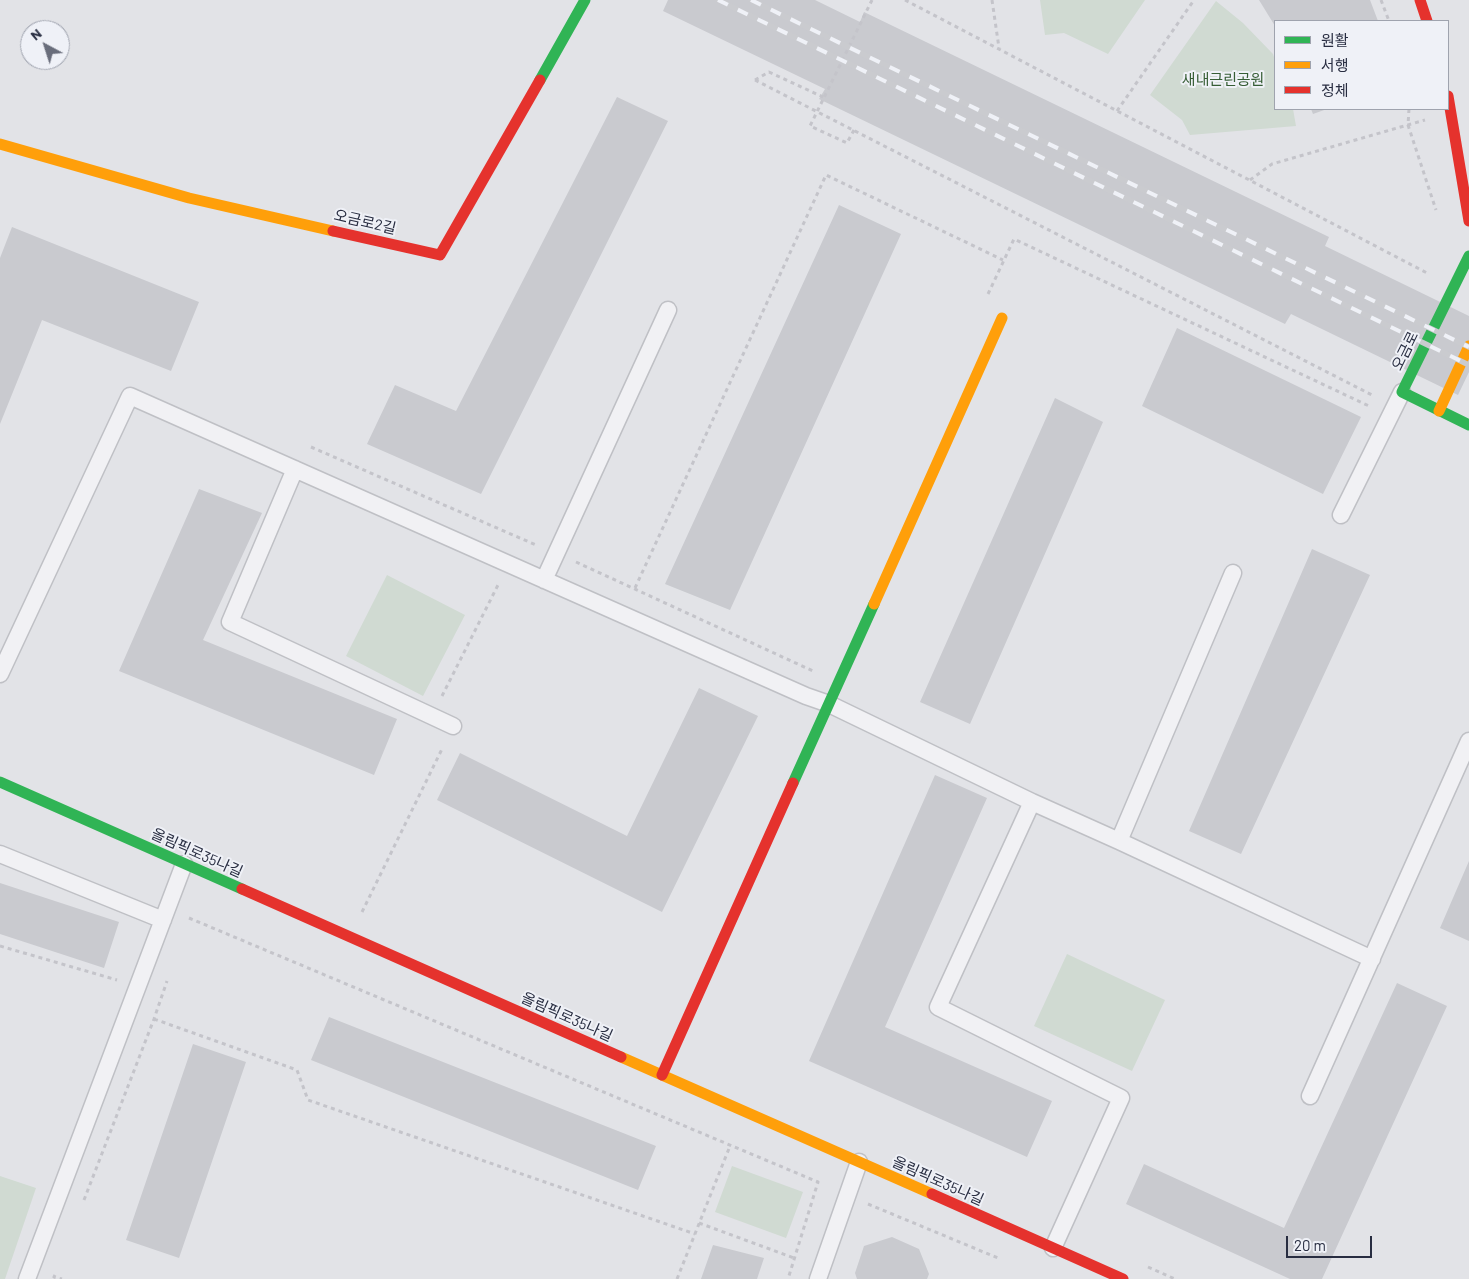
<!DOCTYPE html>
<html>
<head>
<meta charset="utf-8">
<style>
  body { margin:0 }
  #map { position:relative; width:1469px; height:1279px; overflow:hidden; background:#e2e3e7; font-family:Barlow,"Noto Sans KR",sans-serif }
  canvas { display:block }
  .legend { position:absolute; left:1274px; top:20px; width:175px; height:90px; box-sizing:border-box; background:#eff1f7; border:1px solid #9fa3ae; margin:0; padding:6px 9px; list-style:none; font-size:15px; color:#282d41 }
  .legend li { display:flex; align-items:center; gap:10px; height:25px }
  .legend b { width:25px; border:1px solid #9fa3ae }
  .north { position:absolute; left:20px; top:20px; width:50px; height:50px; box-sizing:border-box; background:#eff1f7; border:1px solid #9fa3ae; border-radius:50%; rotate:320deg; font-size:14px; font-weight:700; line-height:20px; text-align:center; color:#282d41 }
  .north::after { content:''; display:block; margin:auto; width:18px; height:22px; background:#696d7b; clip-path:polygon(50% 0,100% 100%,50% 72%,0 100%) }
  .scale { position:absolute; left:1286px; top:1236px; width:86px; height:22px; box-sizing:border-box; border:2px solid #282d41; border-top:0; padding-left:6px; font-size:15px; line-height:18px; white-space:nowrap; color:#282d41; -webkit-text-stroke:4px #eff1f7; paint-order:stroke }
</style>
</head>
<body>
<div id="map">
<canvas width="1469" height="1279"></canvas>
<ul class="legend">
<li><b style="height:6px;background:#30b455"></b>원활</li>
<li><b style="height:6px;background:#ff9f0a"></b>서행</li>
<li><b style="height:6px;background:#e5322d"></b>정체</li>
</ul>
<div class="north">N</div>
<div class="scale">20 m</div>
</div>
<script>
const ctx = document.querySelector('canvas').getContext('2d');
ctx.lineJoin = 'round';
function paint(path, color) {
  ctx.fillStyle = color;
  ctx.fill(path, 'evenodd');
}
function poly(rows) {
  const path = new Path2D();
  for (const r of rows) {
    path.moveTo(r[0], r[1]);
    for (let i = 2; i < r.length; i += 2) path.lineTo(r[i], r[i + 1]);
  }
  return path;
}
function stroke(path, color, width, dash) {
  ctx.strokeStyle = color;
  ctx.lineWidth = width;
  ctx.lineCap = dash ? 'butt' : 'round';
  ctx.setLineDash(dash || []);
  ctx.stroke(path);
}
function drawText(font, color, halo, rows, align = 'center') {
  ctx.font = font + ' Barlow,"Noto Sans KR",sans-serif';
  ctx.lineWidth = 4;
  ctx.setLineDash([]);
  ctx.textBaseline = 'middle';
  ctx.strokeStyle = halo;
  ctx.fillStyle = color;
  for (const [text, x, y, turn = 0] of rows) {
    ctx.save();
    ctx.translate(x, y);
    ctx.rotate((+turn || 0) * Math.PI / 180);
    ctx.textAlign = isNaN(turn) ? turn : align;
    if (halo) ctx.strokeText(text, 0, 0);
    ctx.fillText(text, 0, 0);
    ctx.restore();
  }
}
const green = poly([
  [1040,0,1145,0,1108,54,1064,33,1045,35],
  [1216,1,1243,23,1273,54,1275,60,1275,109,1293,109,1296,126,1190,135,1182,120,1150,95],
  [387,575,465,615,423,696,346,656],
  [1067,954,1165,1000,1132,1071,1034,1026],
  [732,1166,803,1192,786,1238,715,1212],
  [0,1176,36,1188,5,1279,0,1279]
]);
const building = poly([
  [668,0,815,0,860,22,864,12,1329,237,1325,246,1469,316,1469,372,1458,395,1291,314,1285,324,819,99,825,89,663,11],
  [1259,0,1370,0,1378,21,1275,21,1275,26],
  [617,97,668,121,481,494,367,444,395,385,456,411],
  [1311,109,1327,109,1313,114],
  [839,205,901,234,730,610,665,584],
  [12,227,199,302,171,371,42,320,0,424,0,258],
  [1177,328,1361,417,1323,494,1142,406],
  [1055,398,1103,422,970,724,920,702],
  [199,489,262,513,203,640,397,719,374,775,119,671],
  [1312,549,1370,575,1241,854,1189,831],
  [699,688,758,716,662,912,437,800,460,753,627,836],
  [935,775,987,798,885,1027,1052,1101,1027,1157,809,1061],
  [1469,861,1469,941,1440,928],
  [0,883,119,922,104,968,0,934],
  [1397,983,1447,1006,1322,1279,1290,1279,1126,1204,1144,1164,1284,1228],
  [329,1017,656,1146,638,1190,311,1060],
  [193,1044,246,1062,179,1258,126,1240],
  [892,1237,919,1249,929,1274,927,1279,857,1279,855,1273,864,1246],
  [713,1245,764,1258,757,1279,701,1279]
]);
const path = poly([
  [905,0,1429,274],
  [992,0,999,48],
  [1381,0,1389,21],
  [755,80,1374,396],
  [755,80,769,72,823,97],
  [1409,109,1408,125,1436,210],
  [1117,111,1194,0],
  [854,130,847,143,810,126,872,0],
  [1250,180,1272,164,1425,120],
  [988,294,1014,239,1369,406],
  [311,447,536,545],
  [576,562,813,671],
  [635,588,826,175,1003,260],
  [442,696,499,583],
  [362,912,443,747],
  [189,918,818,1182,788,1279],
  [0,946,117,980],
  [154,1019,297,1070,308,1100,695,1234],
  [84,1200,154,1019,167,981],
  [868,1204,998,1258],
  [699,1223,794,1258],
  [1148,1267,1175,1279],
  [55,1275,54,1277,62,1279],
  [677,1279,730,1146]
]);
const lane = poly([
  [295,469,230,622,453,726],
  [1341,515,1402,392],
  [544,580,668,310],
  [0,674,130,396,806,696,829,704,1032,802,1119,841,1372,959],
  [1032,802,938,1007,1121,1098,1053,1248],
  [1119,841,1233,573],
  [0,854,163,920],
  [1310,1096,1469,741],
  [27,1279,184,864],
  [818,1279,859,1162]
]);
const fast = poly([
  [540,80,585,0],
  [1469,256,1402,392,1469,425],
  [0,782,242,889],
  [793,783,874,604]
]);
const slow = poly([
  [0,144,189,198,333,231],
  [1439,411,1469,346],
  [874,604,1002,318],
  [621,1057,932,1194]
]);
const jam = poly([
  [1420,0,1427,21],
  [1448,96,1469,221],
  [333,231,440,255,540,80],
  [242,889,621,1057],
  [662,1075,793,783],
  [932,1194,1123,1279]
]);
const rail = poly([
  [718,0,1469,365],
  [751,0,1469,347]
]);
const parkNames = [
  ["새내근린공원",1223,80]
];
const streetNames = [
  ["오금로2길",365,222,13],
  ["오금로",1405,351,-64],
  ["올림픽로35나길",197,853,24],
  ["올림픽로35나길",567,1017,24],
  ["올림픽로35나길",938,1181,24]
];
paint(green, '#d0dad2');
paint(building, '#c9cacf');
stroke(lane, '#bfc0c5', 19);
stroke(path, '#c4c4ca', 3, [4, 4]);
stroke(lane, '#f1f1f4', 16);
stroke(fast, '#30b455', 11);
stroke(slow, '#ff9f0a', 11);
stroke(jam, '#e5322d', 11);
stroke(rail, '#cacbcf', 5.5);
stroke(rail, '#eff1f7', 4, [11]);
drawText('15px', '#365d35', '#eff1f7', parkNames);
drawText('15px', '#282d41', '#eff1f7', streetNames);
</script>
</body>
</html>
